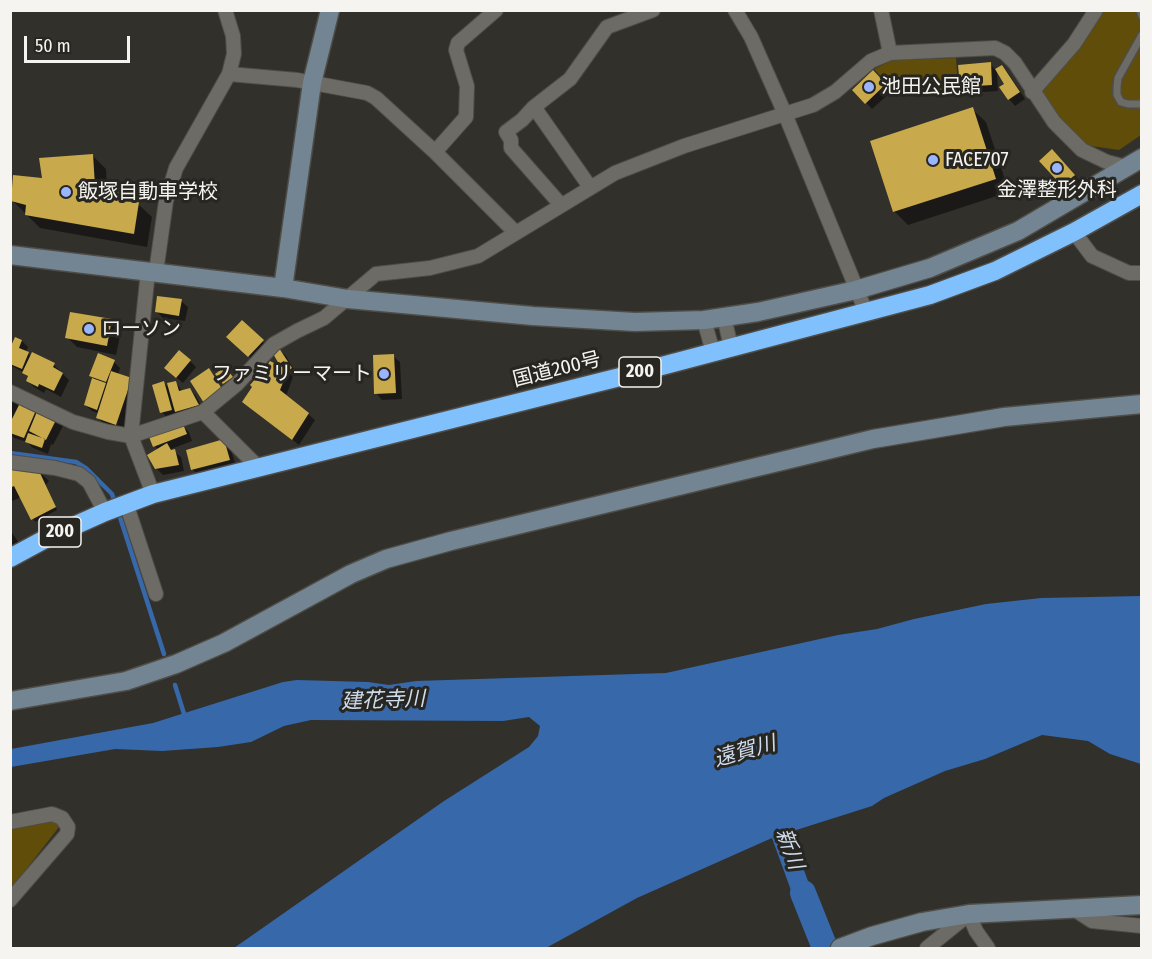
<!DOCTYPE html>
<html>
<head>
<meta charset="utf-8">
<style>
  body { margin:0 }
  #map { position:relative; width:1152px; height:959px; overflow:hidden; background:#32302b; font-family:"Fira Sans Condensed",sans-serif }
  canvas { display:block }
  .frame { position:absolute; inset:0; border:12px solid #f5f4f0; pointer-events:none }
  .scale { position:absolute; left:24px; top:36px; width:106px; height:27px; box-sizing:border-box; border:3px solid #f5f4f0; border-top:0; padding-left:8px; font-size:18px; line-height:21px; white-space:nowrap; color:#f5f4f0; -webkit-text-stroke:4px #282621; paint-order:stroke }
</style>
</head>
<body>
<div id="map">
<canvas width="1152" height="959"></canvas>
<div class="frame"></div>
<div class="scale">50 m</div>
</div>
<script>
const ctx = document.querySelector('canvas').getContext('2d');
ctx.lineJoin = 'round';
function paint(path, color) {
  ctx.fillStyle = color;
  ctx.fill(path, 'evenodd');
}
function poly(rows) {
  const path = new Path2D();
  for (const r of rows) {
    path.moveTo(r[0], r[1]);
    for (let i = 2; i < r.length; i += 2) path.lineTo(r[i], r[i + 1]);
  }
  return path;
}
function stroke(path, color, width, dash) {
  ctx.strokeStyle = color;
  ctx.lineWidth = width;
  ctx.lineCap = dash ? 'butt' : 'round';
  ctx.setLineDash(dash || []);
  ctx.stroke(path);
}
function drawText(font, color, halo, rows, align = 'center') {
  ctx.font = font + ' "Fira Sans Condensed","Noto Sans JP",sans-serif';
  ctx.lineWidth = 6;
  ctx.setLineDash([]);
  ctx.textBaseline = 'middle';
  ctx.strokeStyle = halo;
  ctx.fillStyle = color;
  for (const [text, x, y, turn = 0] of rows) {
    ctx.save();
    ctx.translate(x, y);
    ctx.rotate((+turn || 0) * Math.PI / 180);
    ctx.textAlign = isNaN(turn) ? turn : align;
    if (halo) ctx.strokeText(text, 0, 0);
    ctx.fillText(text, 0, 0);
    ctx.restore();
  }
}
const green = poly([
  [1101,11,1141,11,1141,135,1119,150,1084,145,1060,124,1041,92,1094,24],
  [956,58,958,88,899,96,874,69,892,60],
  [50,819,56,821,59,827,11,889,11,827]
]);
const water = poly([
  [1141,596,1141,764,1110,754,1088,741,1042,735,985,759,945,771,884,798,872,806,790,832,823,922,805,929,772,838,637,898,546,948,234,948,444,801,529,747,538,736,540,726,529,717,503,721,311,720,284,726,251,742,218,747,162,751,115,749,11,767,11,749,153,723,283,682,297,680,368,682,389,685,416,681,666,673,838,635,877,629,914,619,986,604,1041,598]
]);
const shadow = poly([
  [990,64,996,70,1001,66,1008,73,1025,99,1015,106,1009,99,1007,84,997,70,998,91,968,93,961,86],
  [873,73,891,92,872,109,854,90],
  [972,109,986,122,1009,192,908,225,895,212,872,142],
  [92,155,106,169,107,188,119,190,133,203,138,204,152,217,147,247,40,228,13,201,44,180],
  [1058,157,1081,182,1070,192,1064,186],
  [181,301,188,307,185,321,163,318,156,311],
  [111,321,121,331,116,355,77,347,67,337],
  [242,322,269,348,255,362,228,337],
  [22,341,28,347,26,352,32,357,54,365,69,380,61,397,46,389,44,393,34,387,28,381,29,378,23,372,10,365,10,347,12,348],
  [279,350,286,356,297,375,289,368,286,369,280,363],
  [393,356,400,362,402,399,382,400,376,393],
  [190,361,196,367,183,383,172,374],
  [114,362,120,368,118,375,131,379,126,434,108,428,98,418,99,414,92,411,85,405,94,378,91,375],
  [287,371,293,377,286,396,315,420,299,445,244,402,260,381],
  [164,383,170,389,176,383,183,392,190,389,196,396,204,411,168,419,162,412],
  [10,398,19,406,21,402,57,419,63,426,53,445,51,444,48,454,33,448,27,442,14,438,11,434,10,421,12,423,14,419,10,417],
  [183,426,189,432,192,441,171,449,181,457,184,471,163,475,156,468,158,450,155,446],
  [224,441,230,447,236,466,199,476,193,470,187,451],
  [10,468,39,471,49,481,46,485,57,510,35,522,21,497,10,502],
  [10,530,19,543,10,548]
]);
const stream = poly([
  [10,453,76,462,87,469,112,494,115,503],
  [118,511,164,654],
  [175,685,185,717]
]);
const river = poly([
  [803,893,825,948]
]);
const building = poly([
  [991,62,992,85,960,87,958,65],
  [1002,65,1020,92,1008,100,999,87,1004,84,995,69],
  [873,70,886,84,865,104,852,90],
  [973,107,996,179,893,212,870,141],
  [1052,149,1075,175,1063,187,1039,161],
  [93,154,95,186,120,188,119,196,124,195,123,201,139,202,134,234,25,215,26,205,11,201,13,175,42,178,39,158],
  [157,296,182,299,179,316,155,312],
  [70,312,112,319,107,346,65,338],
  [242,320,264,340,248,357,226,337],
  [15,337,22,340,19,348,29,352,22,369,10,364,10,348],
  [279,348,292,368,289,370,284,361,279,364,272,352],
  [179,350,191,360,176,378,164,368],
  [32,352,55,363,53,367,63,373,54,391,39,384,38,387,26,381,28,376,22,373],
  [98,353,115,360,106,382,89,376],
  [394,354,396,393,374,394,373,355],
  [270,361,288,370,280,390,309,413,292,440,242,402,252,387,250,385,257,377,260,379,263,377,261,375],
  [225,367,233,377,223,384,215,374],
  [209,368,222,389,204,403,190,381],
  [111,371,132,378,116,425,96,418],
  [92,378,106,383,97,410,84,405],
  [164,381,172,410,160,413,152,385],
  [176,381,179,391,190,388,199,405,175,412,167,383],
  [20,403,37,408,24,438,10,433,10,423],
  [38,409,57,418,46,440,29,431],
  [183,424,187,434,153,447,149,437],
  [28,433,45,439,42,448,25,442],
  [224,439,230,460,191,470,186,450],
  [167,443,171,450,175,449,179,465,155,469,147,455],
  [10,466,40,473,56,507,31,520,14,486,10,488]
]);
const lane = poly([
  [1140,10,1142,16],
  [1140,104,1128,104,1121,102,1117,95,1117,87,1118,78,1142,35]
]);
const street = poly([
  [735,10,751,37,785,114,866,312],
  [881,10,890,53],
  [229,74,297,80,367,93,376,98,435,152,515,232],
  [1032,92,1074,44,1096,10],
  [534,107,522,120,506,132,511,140,511,148,561,205],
  [435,152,466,117,467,86,456,50,458,43,496,10],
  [590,187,534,107,570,79,607,27,653,10],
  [1074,232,1092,256,1129,273,1142,273],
  [148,271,131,436,153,494],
  [156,272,166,201,176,168,229,74,234,54,233,36,225,10],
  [724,317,731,347],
  [704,320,713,352],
  [10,392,73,422,108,432,131,436,203,412,237,384,274,344,297,331,324,318,376,274,430,268,478,256,615,173,684,146,813,105,835,92,871,61,890,53,995,48,1005,53,1015,63,1054,122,1082,150,1107,162,1126,167],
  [203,412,259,468],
  [10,462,55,468,79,474,89,482,105,512],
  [126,503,156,594],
  [10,822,52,814,62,818,68,827,67,834,10,900],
  [1072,908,1092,921,1142,926],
  [927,948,969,914,976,931,988,948]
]);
const secondary = poly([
  [10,255,283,288,348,299,533,316,635,322,704,320,758,312,856,290,930,268,1018,231,1142,158],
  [283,288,312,83,330,10],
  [10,701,126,681,176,664,224,643,351,574,386,559,451,541,873,439,1004,417,1142,404],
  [840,948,872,936,922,922,969,914,1142,905]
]);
const highway = poly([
  [10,558,47,538,105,512,153,494,620,377,930,295,995,271,1074,232,1142,194]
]);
const markers = [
  [869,87,6,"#9bb5fd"],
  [933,160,6,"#9bb5fd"],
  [1057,168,6,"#9bb5fd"],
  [66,192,6,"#9bb5fd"],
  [89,329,6,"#9bb5fd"],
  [384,374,6,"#9bb5fd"]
];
const shields = [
  [640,372,42],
  [60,532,42]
];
const shieldNames = [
  ["200",640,372],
  ["200",60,532]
];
const poiNames = [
  ["池田公民館",881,87],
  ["FACE707",945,160],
  ["金澤整形外科",1057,190,"center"],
  ["飯塚自動車学校",78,192],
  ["ローソン",101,329],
  ["ファミリーマート",372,374,"right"]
];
const streetNames = [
  ["国道200号",557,370,-14]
];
const waterNames = [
  ["建花寺川",383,701,-2],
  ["遠賀川",745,752,-16],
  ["新川",789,849,70]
];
paint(green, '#604d09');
paint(water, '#3668aa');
paint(shadow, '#0007');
stroke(stream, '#3668aa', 4.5);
stroke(river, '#3668aa', 26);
paint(building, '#c8a94b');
stroke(lane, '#4f4d48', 10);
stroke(street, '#4f4d48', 16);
stroke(secondary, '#4f4d48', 21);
stroke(highway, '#4f4d48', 21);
stroke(lane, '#6d6b65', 7);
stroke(street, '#6d6b65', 14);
stroke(secondary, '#738593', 18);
stroke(highway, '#80c1fd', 18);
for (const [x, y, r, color] of markers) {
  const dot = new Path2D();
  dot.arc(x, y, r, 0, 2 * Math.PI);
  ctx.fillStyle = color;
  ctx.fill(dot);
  stroke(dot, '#282621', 2);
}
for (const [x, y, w] of shields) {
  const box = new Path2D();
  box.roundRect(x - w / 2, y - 15, w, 30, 4.5);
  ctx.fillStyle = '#282621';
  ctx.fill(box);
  stroke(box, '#f5f4f0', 1.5);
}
drawText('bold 18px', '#f5f4f0', null, shieldNames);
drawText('20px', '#f5f4f0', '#282621', poiNames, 'left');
drawText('20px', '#f5f4f0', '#282621', streetNames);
drawText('italic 21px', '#cedcee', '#282621', waterNames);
</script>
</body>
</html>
